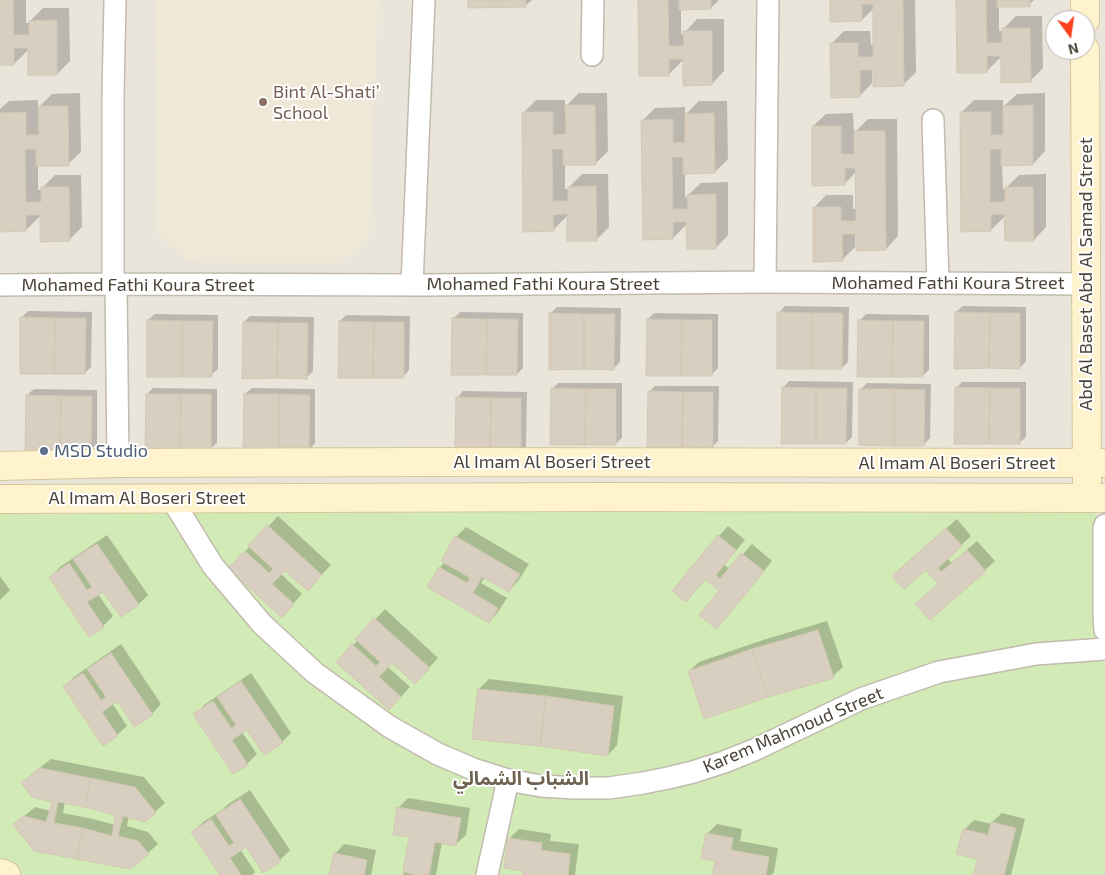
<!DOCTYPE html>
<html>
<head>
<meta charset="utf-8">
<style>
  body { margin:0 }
  #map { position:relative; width:1105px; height:875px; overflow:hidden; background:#f6f3ec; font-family:"Exo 2",sans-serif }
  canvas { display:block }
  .north { position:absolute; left:1045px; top:10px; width:50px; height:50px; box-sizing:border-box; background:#fff; border:1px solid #b7b4b0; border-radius:50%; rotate:166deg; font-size:14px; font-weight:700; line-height:20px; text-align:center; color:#4b4439 }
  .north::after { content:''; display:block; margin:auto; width:18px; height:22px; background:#fc3f1d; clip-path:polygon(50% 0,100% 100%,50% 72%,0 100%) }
</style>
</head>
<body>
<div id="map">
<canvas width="1105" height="875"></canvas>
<div class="north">N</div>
</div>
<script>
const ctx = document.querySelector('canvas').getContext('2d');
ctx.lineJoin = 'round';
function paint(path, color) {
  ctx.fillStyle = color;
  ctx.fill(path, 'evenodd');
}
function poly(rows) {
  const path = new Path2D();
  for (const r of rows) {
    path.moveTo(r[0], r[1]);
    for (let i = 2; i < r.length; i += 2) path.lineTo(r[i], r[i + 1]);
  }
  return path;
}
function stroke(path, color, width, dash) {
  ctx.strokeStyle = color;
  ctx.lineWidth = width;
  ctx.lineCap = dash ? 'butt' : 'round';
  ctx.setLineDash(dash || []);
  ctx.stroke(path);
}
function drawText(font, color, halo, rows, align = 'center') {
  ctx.font = font + ' "Exo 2","Noto Sans Arabic",sans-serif';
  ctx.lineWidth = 4;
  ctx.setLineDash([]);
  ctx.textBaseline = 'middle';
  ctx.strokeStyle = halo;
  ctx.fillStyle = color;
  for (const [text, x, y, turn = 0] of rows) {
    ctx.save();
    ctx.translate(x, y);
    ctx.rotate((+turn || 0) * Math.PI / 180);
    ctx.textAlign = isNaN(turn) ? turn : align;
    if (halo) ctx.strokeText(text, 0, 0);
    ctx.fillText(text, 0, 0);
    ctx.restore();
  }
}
const residential = poly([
  [0,0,1105,0,1105,875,0,875],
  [1055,20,1085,20,1085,50,1055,50]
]);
const education = poly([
  [156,0,378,0,369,238,340,263,189,262,158,234]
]);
const green = poly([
  [1087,498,1104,529,1105,630,1105,875,6,875,0,873,0,499]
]);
const shadow = poly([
  [0,0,26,0,26,23,30,23,30,21,43,8,69,8,70,61,57,74,29,49,14,64,0,64],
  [470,0,532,0,525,6],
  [639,0,719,0,711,8,681,9,681,34,685,34,685,32,697,19,724,19,724,71,712,84,684,59,669,74],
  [831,0,915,0,916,72,903,85,875,69,872,69,872,83,860,96,831,44,844,31,870,31,871,45,874,45,874,8,862,20],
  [958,0,1034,0,1029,5,999,6,999,31,1003,31,1003,29,1016,16,1042,16,1043,68,1030,81,1002,56,987,71],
  [80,93,81,152,68,164,38,165,38,190,42,190,42,188,55,175,81,175,82,227,69,240,41,215,26,230,0,231,0,109,9,101,38,100,38,108,52,94],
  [579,93,607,93,608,151,595,164,565,164,565,189,569,189,569,187,582,174,608,174,609,227,596,240,568,215,553,230,523,113,536,100,565,100,565,107],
  [1045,93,1045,151,1033,164,1002,164,1003,189,1007,189,1007,187,1019,175,1046,174,1046,227,1034,240,1006,215,991,230,961,113,974,100,1003,100,1003,107,1017,94],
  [699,101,727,101,728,159,715,172,685,172,685,197,689,197,688,195,701,183,728,182,728,235,716,248,688,223,673,238,643,120,655,108,685,107,685,115],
  [853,113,854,133,868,119,897,119,898,236,886,249,857,229,855,229,855,247,842,260,814,208,826,195,853,195,853,209,857,209,856,172,844,184,813,126,826,114],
  [785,306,849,307,848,362,842,368,779,313],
  [963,306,1026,307,1026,361,1020,368,956,312],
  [557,307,621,308,620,362,614,368,551,313],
  [28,311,92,312,91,367,85,373,21,318],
  [460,312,523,313,523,368,517,374,453,319],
  [654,313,718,314,718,368,711,375,648,319],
  [155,314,218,315,218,369,211,375,148,320],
  [866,314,929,315,929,370,922,376,859,321],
  [346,315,410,316,409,370,403,377,340,321],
  [250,316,314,317,313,371,307,377,244,322],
  [789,381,853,382,852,437,846,443,783,388],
  [962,382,1026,382,1026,437,1019,443,956,388],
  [558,383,622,383,622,438,615,444,552,389],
  [867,383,931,384,930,438,924,444,861,389],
  [655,386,719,386,718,441,712,447,649,392],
  [153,388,217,389,217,443,210,449,147,394],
  [252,388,315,389,315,443,309,450,245,394],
  [34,389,97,390,97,444,90,450,27,395],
  [463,391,527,392,526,446,520,453,457,398],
  [278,516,331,565,307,590,285,569,281,574,302,594,291,606,230,568],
  [957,519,971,536,947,558,952,563,977,541,995,561,985,570,939,583,926,568,903,566],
  [728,526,745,540,724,565,730,569,752,544,772,561,726,617,721,591,706,578,686,601,719,536],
  [466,527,529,564,518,581,509,591,485,577,481,583,507,598,498,612,489,622,428,587,440,567,445,562,442,561,456,537],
  [107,535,148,595,138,605,104,590,98,594,113,616,103,626,90,635,51,577,60,567],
  [0,576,10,590,0,600],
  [385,609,438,658,424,673,392,662,388,667,410,687,399,699,337,662,358,640,357,639],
  [827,621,843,667,833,676,689,671,699,662,763,640],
  [121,644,161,704,152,714,118,699,112,703,127,726,117,735,65,686,74,677],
  [251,673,291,733,282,742,248,728,242,732,257,754,247,764,233,773,195,715,204,705],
  [489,679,556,687,623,696,617,745,608,755,540,745,474,738,479,689],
  [51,759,144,777,165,803,155,812,129,816,127,826,148,832,158,844,148,853,15,824,35,807,50,811,53,801,23,783,32,774],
  [65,802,117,814,115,825,93,819,63,813],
  [250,790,290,850,280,860,246,845,240,849,255,872,252,875,221,875,193,832,203,822,222,810,227,805],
  [408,798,470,808,466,835,456,844,442,842,436,875,403,875,410,836,398,808],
  [1002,813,1025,819,1011,875,975,875,979,858,964,830,974,820,992,824,992,822],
  [717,824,742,829,740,841,778,848,774,872,771,875,713,875,717,860,707,834],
  [519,829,551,834,550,841,579,844,575,875,524,875,525,870,509,839],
  [344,844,376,850,371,875,331,875,335,854]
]);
const building = poly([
  [0,0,13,0,14,35,29,35,29,21,57,20,57,75,28,75,28,48,14,48,14,65,0,65,0,0],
  [468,0,526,0,526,7,468,8,468,0],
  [638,0,668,0,669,46,684,46,683,31,712,31,712,85,683,86,683,59,669,59,669,76,639,76,638,0],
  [679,0,711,0,711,9,679,10,679,0],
  [830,0,903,0,904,86,873,87,873,70,860,70,860,97,831,98,830,43,858,43,858,57,873,57,873,4,862,4,862,21,830,22,830,0],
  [956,0,986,0,987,43,1002,43,1002,28,1030,28,1031,82,1001,83,1001,56,987,56,987,73,957,73,956,0],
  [997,0,1030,0,1030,7,997,7,997,0],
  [565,105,595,105,596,165,563,165,563,149,552,149,553,201,568,201,568,187,596,186,597,241,567,241,567,214,553,215,554,231,523,232,522,112,553,112,553,135,566,134,565,105],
  [1033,105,1033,165,1001,166,1001,149,990,149,990,202,1005,202,1005,187,1033,187,1034,241,1005,241,1004,214,991,215,991,231,961,232,960,112,991,112,991,135,1003,135,1003,106,1033,105],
  [38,106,68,106,69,166,36,166,36,149,25,149,26,202,41,202,41,187,69,187,70,241,40,242,40,215,26,215,26,231,0,232,0,113,26,112,26,135,39,135,38,106],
  [714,113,715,173,683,174,683,157,672,157,673,209,688,209,687,195,716,194,716,249,687,249,686,222,673,222,673,239,643,240,641,120,673,119,673,143,685,142,685,114,714,113],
  [812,126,841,126,841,154,854,154,854,131,885,131,886,250,856,251,856,234,842,234,843,261,813,262,813,207,841,207,841,221,856,221,855,168,845,168,845,185,812,186,812,126],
  [777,312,812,313,812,369,777,369,777,312],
  [955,312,990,313,989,368,954,369,955,312],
  [549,313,584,314,584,369,549,370,549,313],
  [812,313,843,313,842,369,812,369,812,313],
  [990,313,1020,313,1020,369,989,368,990,313],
  [584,314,615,314,614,370,584,369,584,314],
  [20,317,55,318,54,374,20,374,20,317],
  [55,318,86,318,85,374,54,374,55,318],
  [452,318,487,319,486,375,451,375,452,318],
  [487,319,518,319,517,375,486,375,487,319],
  [647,319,682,320,681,376,646,376,647,319],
  [147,320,182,321,182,377,147,377,147,320],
  [682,320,712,320,712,376,681,376,682,320],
  [858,320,893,321,892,377,857,377,858,320],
  [182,321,213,321,212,377,182,377,182,321],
  [339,321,374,322,373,378,338,378,339,321],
  [893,321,924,321,923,377,892,377,893,321],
  [243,322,278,323,277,378,242,379,243,322],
  [374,322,404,322,404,378,373,378,374,322],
  [278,323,308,323,307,379,277,378,278,323],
  [782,387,816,388,816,444,781,444,782,387],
  [955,387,990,388,989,444,954,444,955,387],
  [551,388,586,389,585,445,550,445,551,388],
  [816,388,847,388,846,444,816,444,816,388],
  [990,388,1020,388,1020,444,989,444,990,388],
  [586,389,616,389,616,445,585,445,586,389],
  [859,389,894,389,894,446,859,445,859,389],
  [894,389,925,390,924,446,894,446,894,389],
  [648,391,683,392,682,448,647,448,648,391],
  [683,392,713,392,713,448,682,448,683,392],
  [146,394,181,394,180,450,145,451,146,394],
  [181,394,211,394,211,450,180,450,181,394],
  [244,394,279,394,279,451,243,451,244,394],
  [279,394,310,395,309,451,279,451,279,394],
  [26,395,61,396,60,452,25,452,26,395],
  [61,396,92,396,91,452,60,452,61,396],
  [456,397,491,398,490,454,455,454,456,397],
  [491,398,521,398,521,454,490,454,491,398],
  [267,525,322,575,308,591,285,571,272,584,294,604,282,618,228,568,245,551,269,573,273,569,248,546,267,525],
  [946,528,962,546,938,568,941,572,967,550,986,571,930,620,915,604,938,584,926,570,904,589,892,576,946,528],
  [718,535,736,550,716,575,720,579,741,553,764,571,717,629,699,615,719,591,705,579,686,602,672,591,718,535],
  [455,536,520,574,509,592,482,577,473,593,498,608,489,623,427,587,439,567,467,583,470,578,441,561,455,536],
  [97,544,139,605,121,617,103,592,87,602,104,627,89,637,49,577,69,563,87,590,92,587,73,559,97,544],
  [374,618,430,668,415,684,392,663,379,677,401,697,389,710,336,662,352,644,376,666,380,662,355,639,374,618],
  [818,630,834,678,768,697,752,649,818,630],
  [752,649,768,697,704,719,688,671,752,649],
  [111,653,153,715,134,727,118,701,102,712,118,736,103,746,63,686,83,673,101,700,106,697,87,669,111,653],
  [241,681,283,743,264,755,247,730,232,740,248,765,233,774,193,714,213,701,231,728,236,725,217,697,241,681],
  [478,689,546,696,540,746,472,739,478,689],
  [546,696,614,706,608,756,540,746,546,696],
  [40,768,90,778,85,807,58,802,54,823,83,828,77,859,34,851,13,824,24,816,46,822,52,802,32,797,21,783,40,768],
  [90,778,135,787,156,813,145,822,123,816,118,836,138,841,149,854,130,869,77,859,83,828,112,836,115,815,85,807,90,778],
  [240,799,281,861,263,873,246,847,230,858,241,875,220,875,191,832,211,819,229,846,234,843,216,815,240,799],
  [397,807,461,818,456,846,435,842,429,875,417,875,403,872,409,837,393,835,397,807],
  [991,822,1016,828,1004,875,973,875,978,859,956,854,963,829,988,835,991,822],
  [706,833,733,838,731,850,769,857,766,875,712,875,715,861,701,858,706,833],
  [508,838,542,843,541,850,570,854,568,875,523,875,523,871,504,868,508,838],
  [334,853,367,860,364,875,329,875,334,853]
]);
const street = poly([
  [592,55,593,0],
  [933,120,938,283],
  [765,282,768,0],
  [113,284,113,97,115,0],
  [116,284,118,463],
  [0,285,113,284,425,285,765,282,1086,284],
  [412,285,424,0],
  [171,498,213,566,262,624,315,673,390,727,438,754,473,769,508,780,541,786,575,788,609,788,643,783,668,778,693,772,724,762,754,750,861,699,939,672,1036,654,1105,649],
  [1105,525,1104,529,1104,615,1105,630],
  [487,875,508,780]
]);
const secondary = poly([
  [1085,0,1085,20],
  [1085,50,1087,481],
  [0,466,118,463,427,462,1105,463],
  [0,499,602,497,1105,498],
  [0,873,6,875]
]);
const markers = [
  [263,102,5,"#8d6e63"],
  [44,451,5,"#5c6f8a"]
];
const educationNames = [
  ["Bint Al-Shati’",273,92],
  ["School",273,113]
];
const streetNames = [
  ["Abd Al Baset Abd Al Samad Street",1086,274,-90],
  ["Mohamed Fathi Koura Street",948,283],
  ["Mohamed Fathi Koura Street",543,284],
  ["Mohamed Fathi Koura Street",138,285],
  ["Al Imam Al Boseri Street",552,462],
  ["Al Imam Al Boseri Street",957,463],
  ["Al Imam Al Boseri Street",147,498],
  ["Karem Mahmoud Street",793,730,-23]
];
const serviceNames = [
  ["MSD Studio",54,451]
];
const neighbourhoodNames = [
  ["الشباب الشمالي",521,779]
];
paint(residential, '#eae5da');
paint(education, '#efe8d6');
paint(green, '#d2eab5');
paint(shadow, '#0003');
paint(building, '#d8cfc1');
stroke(building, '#d3c7b4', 1);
stroke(street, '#c2bbae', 24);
stroke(secondary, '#d6c79b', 30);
stroke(street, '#fff', 21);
stroke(secondary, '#fff3cd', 28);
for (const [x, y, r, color] of markers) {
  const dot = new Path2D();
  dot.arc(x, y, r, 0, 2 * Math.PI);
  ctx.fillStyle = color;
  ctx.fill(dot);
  stroke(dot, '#fff', 2);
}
drawText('18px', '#785e54', '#fff', educationNames, 'left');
drawText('18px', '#4b4439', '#fff', streetNames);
drawText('18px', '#4e5e75', '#fff', serviceNames, 'left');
drawText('bold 19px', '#6e6250', '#fff', neighbourhoodNames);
</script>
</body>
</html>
